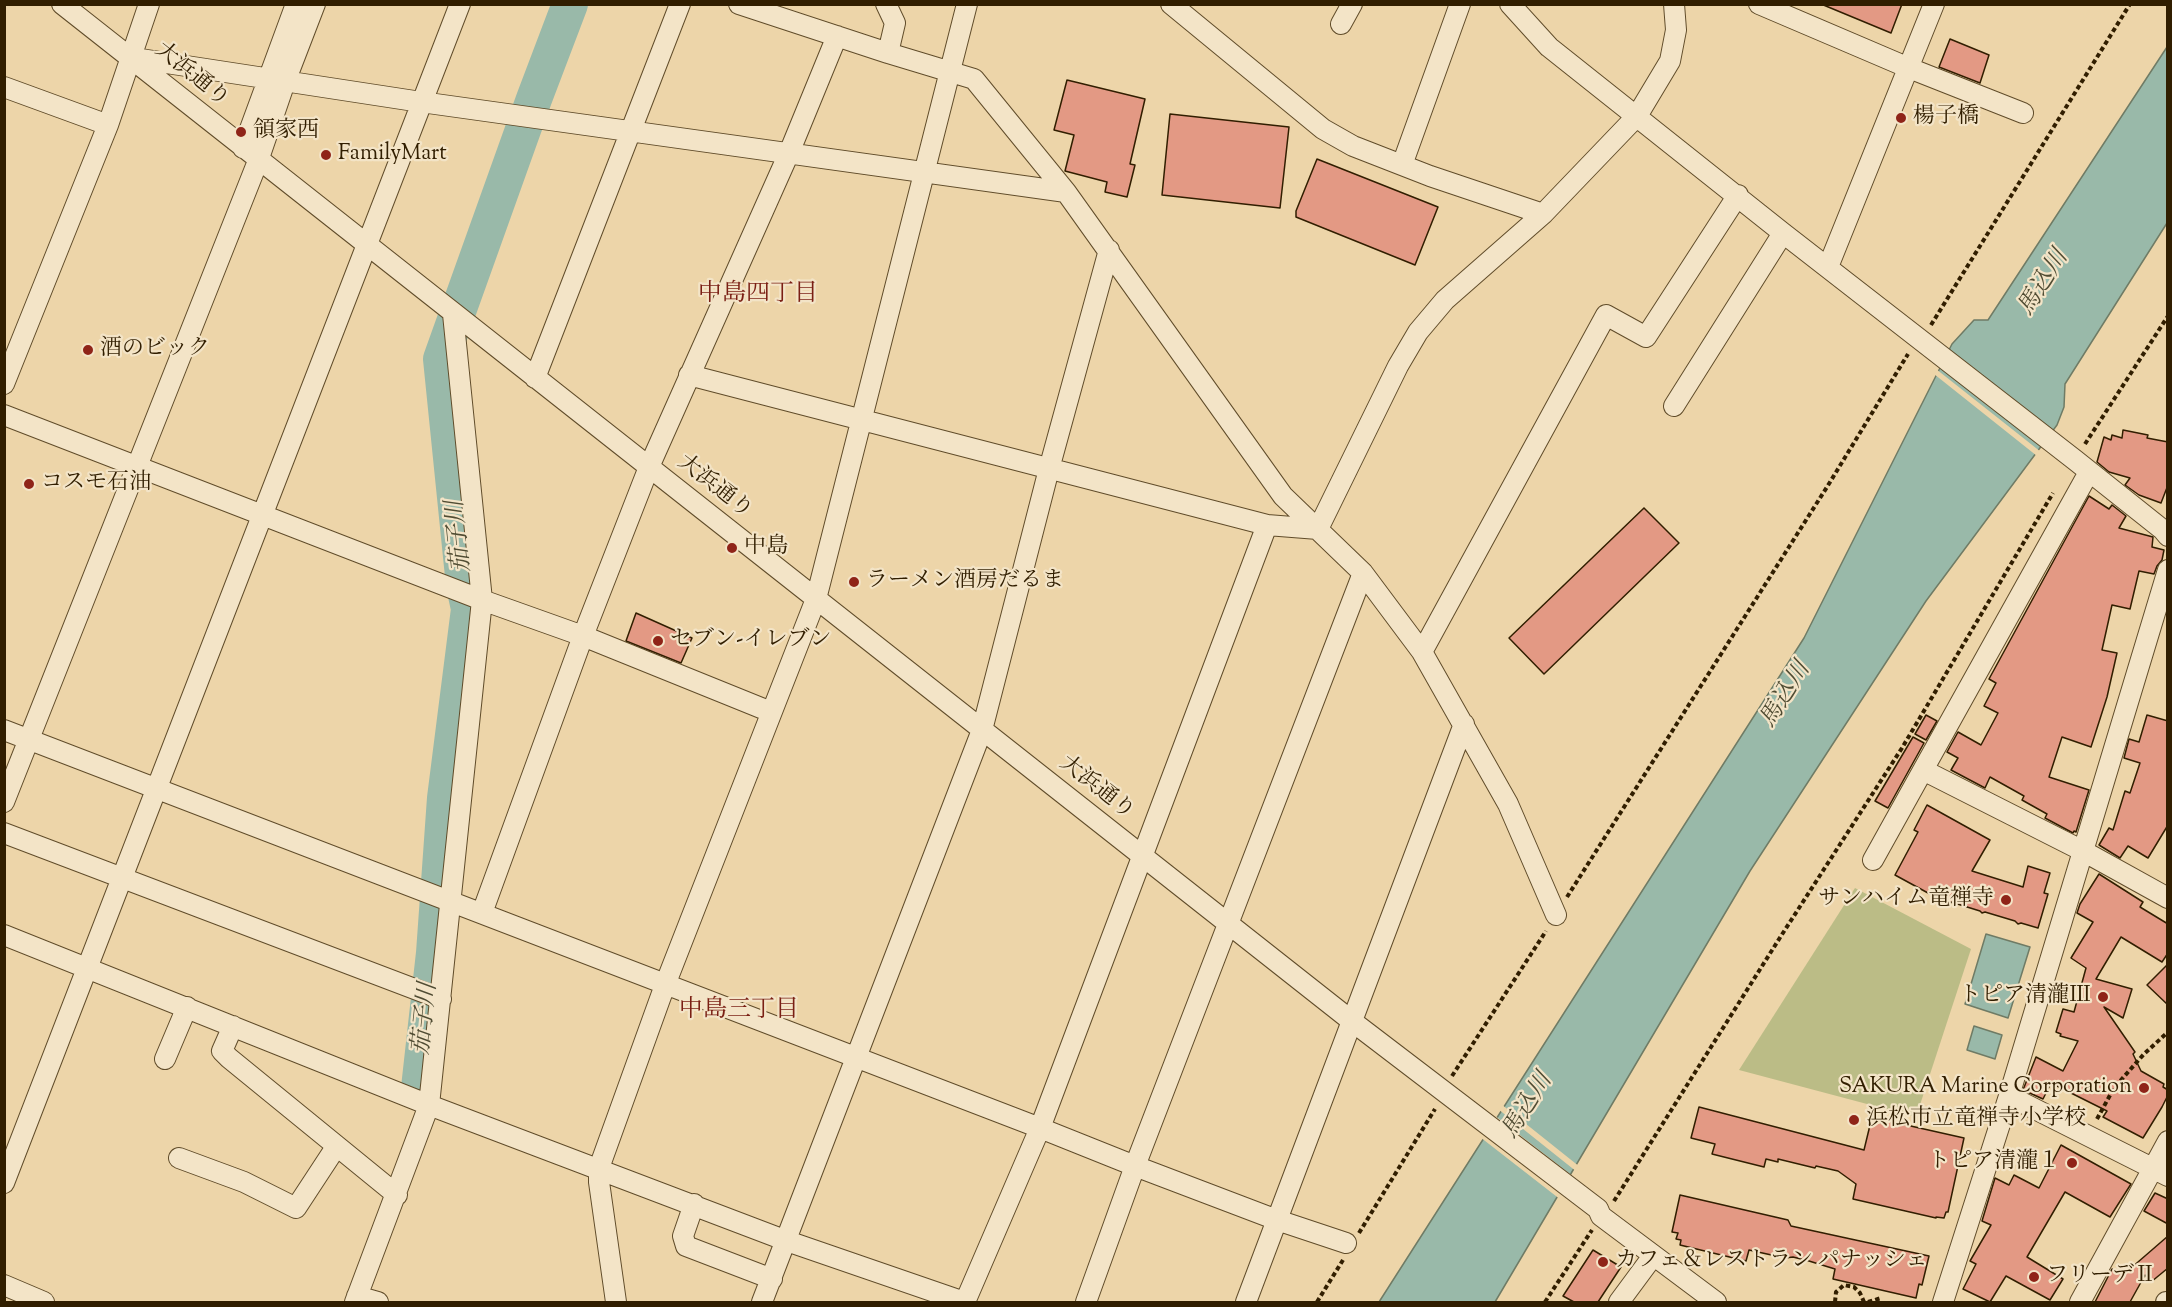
<!DOCTYPE html>
<html>
<head>
<meta charset="utf-8">
<style>
  body { margin:0 }
  #map { position:relative; width:2172px; height:1307px; overflow:hidden; background:#edd5a9; font-family:"Sorts Mill Goudy",serif }
  canvas { display:block }
  .frame { position:absolute; inset:0; border:6px solid #311e00; pointer-events:none }
</style>
</head>
<body>
<div id="map">
<canvas width="2172" height="1307"></canvas>
<div class="frame"></div>
</div>
<script>
const ctx = document.querySelector('canvas').getContext('2d');
ctx.lineJoin = 'round';
function paint(path, color) {
  ctx.fillStyle = color;
  ctx.fill(path, 'evenodd');
}
function poly(rows) {
  const path = new Path2D();
  for (const r of rows) {
    path.moveTo(r[0], r[1]);
    for (let i = 2; i < r.length; i += 2) path.lineTo(r[i], r[i + 1]);
  }
  return path;
}
function stroke(path, color, width, dash) {
  ctx.strokeStyle = color;
  ctx.lineWidth = width;
  ctx.lineCap = dash ? 'butt' : 'round';
  ctx.setLineDash(dash || []);
  ctx.stroke(path);
}
function drawText(font, color, halo, rows, align = 'center') {
  ctx.font = font + ' "Sorts Mill Goudy","Noto Serif JP",serif';
  ctx.lineWidth = 4.5;
  ctx.setLineDash([]);
  ctx.textBaseline = 'middle';
  ctx.strokeStyle = halo;
  ctx.fillStyle = color;
  for (const [text, x, y, turn = 0] of rows) {
    ctx.save();
    ctx.translate(x, y);
    ctx.rotate((+turn || 0) * Math.PI / 180);
    ctx.textAlign = isNaN(turn) ? turn : align;
    if (halo) ctx.strokeText(text, 0, 0);
    ctx.fillText(text, 0, 0);
    ctx.restore();
  }
}
const green = poly([
  [1855,888,1971,949,1916,1117,1739,1070]
]);
const water = poly([
  [2167,47,2167,223,2065,384,2064,407,2057,425,1926,601,1750,871,1495,1302,1379,1302,1804,638,1952,344,1974,320,1988,320,2167,47],
  [1986,934,2030,947,2008,1018,1965,1004,1986,934],
  [1974,1026,2002,1035,1995,1059,1967,1050,1974,1026]
]);
const pier = poly([
  [1936,369,2041,452,2037,456,1934,374],
  [1501,1104,1580,1167,1577,1172,1498,1109],
  [1494,1115,1574,1177,1561,1200,1480,1137]
]);
const river = poly([
  [419,1088,434,953,445,798,469,609,464,586,441,359,534,99,570,4]
]);
const building = poly([
  [1821,4,1902,4,1891,33,1821,4],
  [1950,39,1989,55,1980,83,1939,67,1950,39],
  [1067,80,1145,99,1130,164,1135,165,1127,197,1105,192,1107,182,1065,171,1074,135,1054,130,1067,80],
  [1170,114,1289,127,1280,208,1162,195,1170,114],
  [1317,159,1438,207,1415,265,1296,217,1296,211,1317,159],
  [2123,430,2148,435,2147,438,2168,442,2168,485,2161,503,2139,495,2125,485,2130,478,2109,472,2097,462,2104,437,2111,440,2112,435,2122,438,2123,430],
  [2089,496,2109,509,2112,505,2126,516,2119,528,2153,537,2152,547,2164,550,2162,560,2157,566,2154,574,2139,571,2130,609,2112,605,2102,650,2117,653,2107,697,2091,747,2062,737,2049,777,2089,790,2076,832,2074,831,2073,833,2045,818,2047,814,2022,800,2024,796,1990,777,1985,788,1951,770,1958,758,1947,752,1958,732,1981,745,1998,713,1984,706,1996,683,1989,679,2089,496],
  [1644,508,1679,543,1544,674,1509,638,1644,508],
  [636,613,692,638,681,663,626,641,636,613],
  [1926,715,1937,721,1926,740,1915,734,1926,715],
  [2147,715,2168,721,2168,825,2148,858,2128,846,2120,858,2099,845,2109,828,2113,830,2125,791,2130,793,2140,763,2124,758,2129,739,2139,742,2147,715],
  [1913,737,1924,743,1888,808,1875,801,1913,737],
  [1927,805,1990,840,1972,871,2023,887,2028,866,2050,873,2044,893,2048,894,2038,928,2021,923,2018,924,2015,921,1985,912,1982,913,1980,911,1951,902,1950,905,1895,875,1918,832,1914,830,1927,805],
  [2099,874,2143,902,2140,907,2168,924,2168,953,2162,962,2121,937,2096,979,2132,989,2123,1018,2104,1007,2135,1052,2133,1054,2141,1071,2164,1084,2163,1087,2168,1090,2168,1095,2162,1107,2143,1138,2103,1117,2107,1111,2051,1083,2043,1099,2023,1090,2036,1057,2063,1071,2078,1041,2060,1036,2061,1034,2056,1032,2063,1009,2074,1012,2086,968,2071,958,2093,922,2077,913,2080,904,2099,874],
  [2168,964,2168,1005,2147,985,2168,964],
  [1699,1107,1864,1150,1871,1121,1883,1123,1884,1120,1964,1138,1948,1212,1946,1212,1944,1218,1936,1217,1936,1218,1853,1199,1856,1184,1838,1171,1816,1166,1815,1168,1778,1159,1778,1162,1766,1159,1764,1167,1712,1154,1715,1144,1691,1138,1699,1107],
  [2061,1145,2131,1184,2110,1217,2065,1192,2027,1257,2063,1279,2050,1300,2006,1276,1990,1302,1963,1289,1976,1264,1970,1261,1991,1225,1982,1221,1995,1178,2009,1185,2014,1175,2039,1188,2061,1145],
  [2155,1193,2168,1199,2168,1224,2144,1211,2155,1193],
  [1680,1195,1788,1220,1791,1226,1929,1256,1922,1285,1919,1284,1916,1298,1833,1279,1835,1269,1809,1261,1793,1257,1785,1258,1749,1250,1746,1261,1680,1245,1681,1240,1676,1239,1678,1233,1672,1232,1680,1195],
  [2168,1236,2168,1268,2151,1282,2145,1275,2130,1302,2095,1302,2112,1269,2123,1275,2168,1236],
  [1593,1250,1621,1267,1598,1302,1574,1302,1563,1296,1593,1250]
]);
const path = poly([
  [1931,325,2130,4],
  [2085,444,2168,316],
  [1567,897,1827,487,1908,354],
  [1452,1076,1546,931],
  [2097,1119,2114,1088,2144,1054,2168,1032],
  [1614,1201,1781,936,1902,748,2053,493],
  [1359,1233,1435,1109],
  [1317,1302,1343,1260],
  [1545,1302,1592,1230],
  [1835,1302,1836,1292,1844,1285,1854,1287,1860,1293,1864,1302],
  [1868,1302,1881,1298]
]);
const minor = poly([
  [62,4,1353,1022,1598,1209,1601,1216,1716,1302],
  [739,4,888,53,974,79,1066,192,1283,496,1363,573,1422,652,1508,804,1556,915],
  [886,4,895,23,888,53],
  [1171,4,1323,129,1353,146,1430,176,1543,214],
  [1510,4,1549,47,1783,233,2075,460,2163,530,2168,536],
  [1759,4,1909,68,2023,113],
  [1341,24,1352,4],
  [134,58,421,102,1066,192],
  [4,87,108,125],
  [243,148,296,4],
  [1402,165,1460,4],
  [1828,267,1934,4],
  [689,375,1267,525,1318,529],
  [535,378,680,4],
  [4,384,108,125,149,4],
  [1674,406,1783,233],
  [4,415,482,600,583,636,771,712],
  [2089,472,1923,770,2083,851,2168,898],
  [1318,529,1398,366,1418,332,1445,300,1543,214,1637,116,1670,61,1676,30,1674,4],
  [1422,652,1606,315,1646,337,1738,195],
  [4,730,1040,1128,1135,1166,1277,1220,1346,1243],
  [4,802,258,161,285,82,315,4],
  [4,833,441,999],
  [1873,860,1923,770],
  [482,913,583,636,649,467,789,153,837,36],
  [4,935,429,1105,787,1241,964,1302],
  [233,1026,222,1051,229,1058,397,1195],
  [165,1059,187,1007],
  [2009,1096,2168,1176],
  [179,1158,244,1182,296,1208,336,1147],
  [4,1183,460,4],
  [694,1204,683,1236,686,1246,772,1279],
  [4,1285,44,1302],
  [357,1296,378,1302],
  [355,1302,429,1105,482,600,453,314],
  [616,1302,599,1182,599,1168,665,985,816,599,967,4],
  [762,1302,982,730,1049,469,1109,250],
  [965,1302,1040,1128,1267,525],
  [1086,1302,1135,1166,1363,573],
  [1246,1302,1464,724],
  [1619,1302,1653,1256],
  [1943,1302,2009,1096,2168,570],
  [2080,1302,2168,1141],
  [2166,1302,2168,1302]
]);
const markers = [
  [1901,118,6,"#8f2418"],
  [241,132,6,"#8f2418"],
  [326,155,6,"#8f2418"],
  [88,350,6,"#8f2418"],
  [29,484,6,"#8f2418"],
  [732,548,6,"#8f2418"],
  [854,582,6,"#8f2418"],
  [658,641,6,"#8f2418"],
  [2006,900,6,"#8f2418"],
  [2103,997,6,"#8f2418"],
  [2144,1088,6,"#8f2418"],
  [1854,1120,6,"#8f2418"],
  [2072,1163,6,"#8f2418"],
  [1603,1262,6,"#8f2418"],
  [2034,1277,6,"#8f2418"]
];
const streetNames = [
  ["大浜通り",191,76,39],
  ["大浜通り",714,488,38],
  ["大浜通り",1096,789,38]
];
const poiNames = [
  ["楊子橋",1913,118],
  ["領家西",253,132],
  ["FamilyMart",338,155],
  ["酒のビック",100,350],
  ["コスモ石油",41,484],
  ["中島",744,548],
  ["ラーメン酒房だるま",866,582],
  ["セブン-イレブン",670,641],
  ["サンハイム竜禅寺",1994,900,"right"],
  ["トピア清瀧Ⅲ",2091,997,"right"],
  ["SAKURA Marine Corporation",2132,1088,"right"],
  ["浜松市立竜禅寺小学校",1866,1120],
  ["トピア清瀧１",2060,1163,"right"],
  ["カフェ＆レストラン パナッシェ",1615,1262],
  ["フリーデⅡ",2046,1277]
];
const waterNames = [
  ["馬込川",2045,284,-58],
  ["茄子川",461,536,-96],
  ["馬込川",1787,696,-58],
  ["茄子川",427,1019,-84],
  ["馬込川",1529,1107,-58]
];
const neighbourhoodNames = [
  ["中島四丁目",758,296],
  ["中島三丁目",739,1012]
];
paint(green, '#bbbc86');
paint(water, '#99b9a9');
stroke(water, '#6f7b65', 1.5);
paint(pier, '#edd5a9');
stroke(river, '#99b9a9', 36);
paint(building, '#e39984');
stroke(building, '#311e00', 1.5);
stroke(minor, '#604c2a', 22);
stroke(path, '#311e00', 4, [4.5, 3]);
stroke(minor, '#f3e4c7', 20);
for (const [x, y, r, color] of markers) {
  const dot = new Path2D();
  dot.arc(x, y, r, 0, 2 * Math.PI);
  ctx.fillStyle = color;
  ctx.fill(dot);
  stroke(dot, '#f3e4c7', 2);
}
drawText('22px', '#311e00', '#f3e4c7', streetNames);
drawText('22px', '#311e00', '#f3e4c7', poiNames, 'left');
drawText('italic 24px', '#504c33', '#f3e4c7', waterNames);
drawText('24px', '#7a1f14', '#f3e4c7', neighbourhoodNames);
</script>
</body>
</html>
